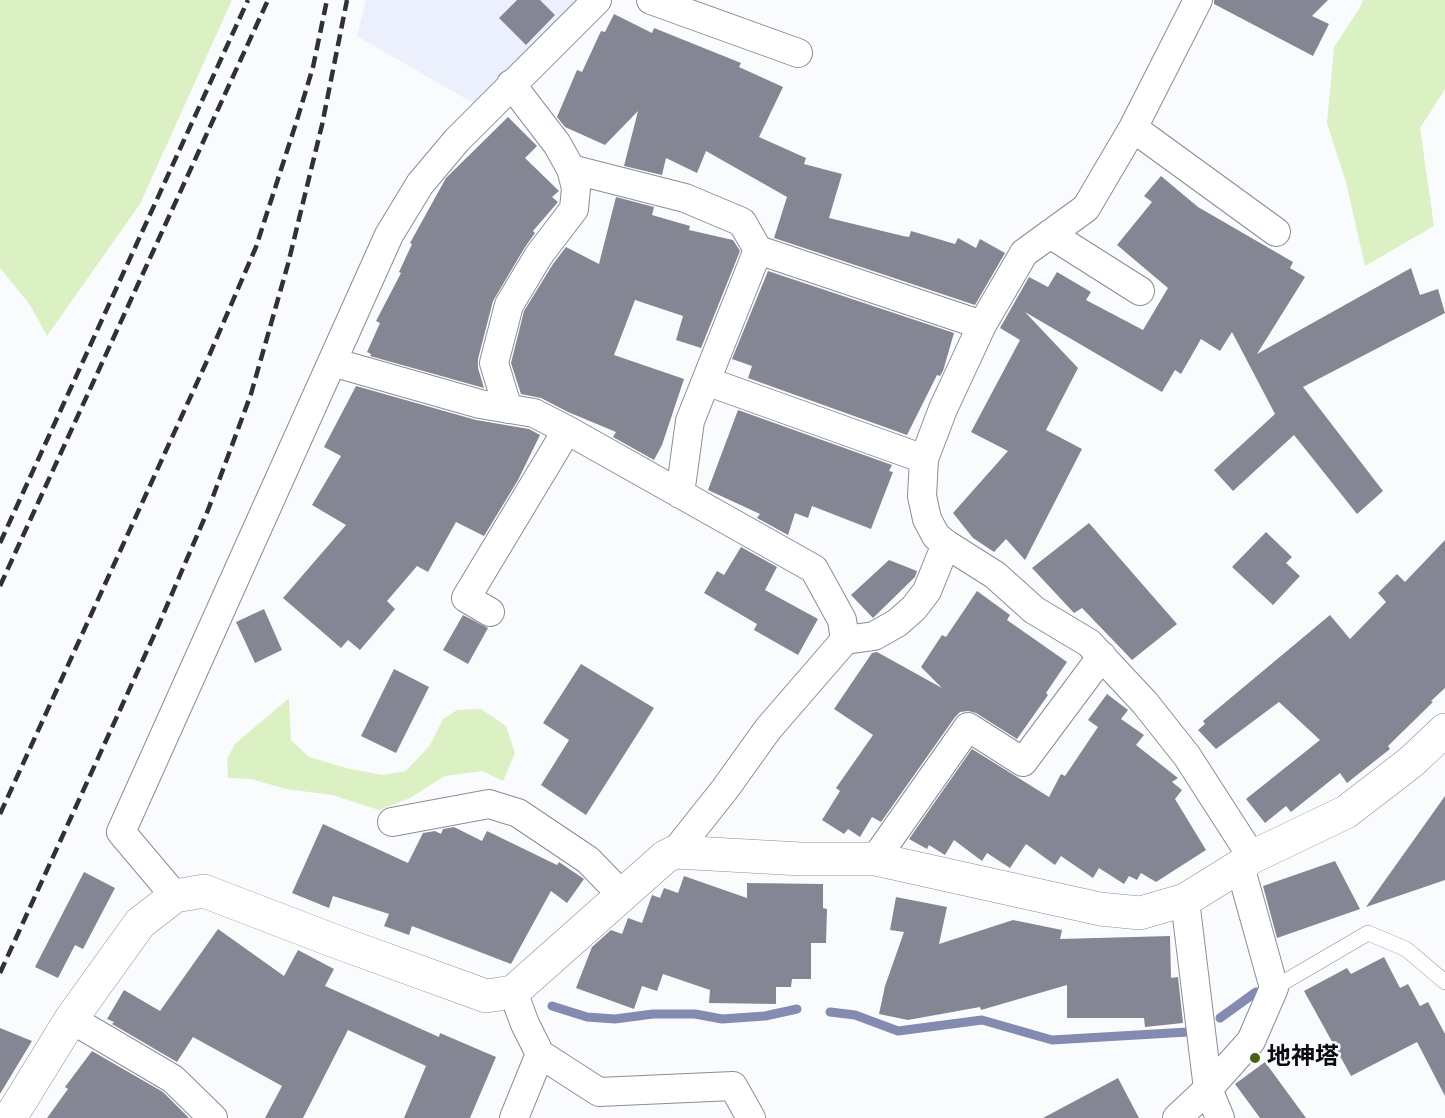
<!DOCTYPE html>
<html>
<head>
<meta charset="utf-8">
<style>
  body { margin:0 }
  canvas { display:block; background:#fafbfd }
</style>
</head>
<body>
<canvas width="1445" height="1118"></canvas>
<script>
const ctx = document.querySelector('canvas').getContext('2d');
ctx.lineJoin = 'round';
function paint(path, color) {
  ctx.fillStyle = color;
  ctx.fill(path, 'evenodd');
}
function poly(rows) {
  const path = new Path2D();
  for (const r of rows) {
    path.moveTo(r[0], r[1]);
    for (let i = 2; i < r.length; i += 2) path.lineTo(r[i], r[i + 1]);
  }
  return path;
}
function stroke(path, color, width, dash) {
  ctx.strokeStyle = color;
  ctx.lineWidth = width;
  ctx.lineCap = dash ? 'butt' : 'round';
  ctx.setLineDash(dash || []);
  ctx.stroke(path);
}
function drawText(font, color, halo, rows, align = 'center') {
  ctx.font = font + ' Jost,"Noto Sans JP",sans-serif';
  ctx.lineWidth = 5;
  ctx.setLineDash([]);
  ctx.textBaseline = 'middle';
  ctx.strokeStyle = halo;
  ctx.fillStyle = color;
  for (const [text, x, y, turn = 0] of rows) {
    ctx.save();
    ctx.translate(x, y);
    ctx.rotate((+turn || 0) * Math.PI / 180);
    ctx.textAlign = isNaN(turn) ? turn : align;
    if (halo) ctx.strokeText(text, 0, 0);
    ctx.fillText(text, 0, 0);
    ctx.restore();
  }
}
const built = poly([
  [366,0,578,0,475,104,357,36]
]);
const green = poly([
  [0,0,232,0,140,204,47,336,30,305,0,268],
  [1363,0,1445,0,1445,89,1420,128,1434,226,1365,266,1346,182,1327,123,1334,47,1361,6],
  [289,698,291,740,309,757,346,768,382,775,406,771,430,745,443,719,457,710,481,709,506,726,515,753,503,781,482,771,445,776,410,798,379,810,332,795,286,789,251,779,228,778,227,759,235,744]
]);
const stream = poly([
  [552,1006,587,1017,615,1019,653,1014,695,1014,722,1019,765,1016,797,1009],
  [830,1012,855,1015,898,1031,982,1020,1052,1040,1188,1032],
  [1220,1018,1256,992]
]);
const building = poly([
  [517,0,540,0,555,15,526,45,499,18],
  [1214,0,1328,0,1312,16,1329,24,1313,56,1214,4],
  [614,14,652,33,654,28,741,63,739,67,783,87,759,137,806,158,804,164,842,174,829,218,903,236,909,237,911,231,955,244,958,238,976,248,980,239,1005,253,975,305,774,238,787,197,706,151,697,173,666,158,662,175,624,166,638,111,605,145,565,127,557,117,577,70,582,72,601,31,605,32],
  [508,117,537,146,525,158,559,191,552,197,558,202,533,231,535,233,525,247,493,301,478,359,478,368,484,388,370,356,371,354,367,352,380,323,376,321,401,273,399,272,412,244,410,243,446,178],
  [1161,176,1198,207,1293,262,1290,268,1305,277,1257,354,1411,268,1420,295,1438,289,1445,313,1303,387,1383,491,1357,514,1294,435,1233,491,1214,470,1275,414,1232,332,1220,351,1201,339,1181,374,1175,370,1162,392,1025,312,1078,368,1046,430,1082,449,1025,560,1006,539,994,552,973,538,953,513,1008,451,971,432,1020,340,1000,328,1029,277,1048,287,1057,272,1091,292,1086,300,1143,330,1168,288,1117,245,1152,202,1144,196],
  [616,197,654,207,652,215,690,226,689,230,733,240,740,251,701,348,676,340,683,316,635,300,614,355,684,379,662,445,654,460,613,437,616,432,568,412,541,398,521,394,511,363,524,311,553,264,566,247,599,264],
  [768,271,954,333,943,371,940,376,937,375,907,435,748,378,752,366,732,359],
  [356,386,476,420,529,429,540,435,518,480,484,536,456,522,428,572,417,566,387,601,395,609,360,650,348,640,341,648,283,598,346,525,312,505,341,456,324,447],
  [738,410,892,465,889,471,893,472,871,529,812,506,808,518,795,513,788,535,757,518,760,514,708,490],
  [1089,523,1177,624,1132,660,1082,608,1074,613,1032,568],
  [1266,532,1292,557,1286,563,1300,576,1273,605,1232,567],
  [1445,540,1445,688,1431,701,1433,702,1388,746,1390,749,1347,783,1340,773,1291,812,1286,806,1265,823,1246,799,1320,740,1279,702,1216,749,1198,730,1205,724,1203,721,1330,615,1350,639,1386,602,1378,593,1397,574,1405,582],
  [741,547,777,567,765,590,818,619,798,655,754,630,757,624,704,593,717,571,724,575],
  [889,560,917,571,915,577,873,618,851,595],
  [977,591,1010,615,1007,620,1067,662,1046,693,1048,695,1017,739,976,713,968,711,960,712,955,717,881,822,872,817,860,837,848,829,844,834,822,820,840,791,836,788,873,735,834,709,872,653,877,652,942,688,921,667,942,635,946,637],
  [264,609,282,650,255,663,236,622],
  [463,615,488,628,468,664,443,650],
  [581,664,654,708,586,815,541,785,569,740,543,723],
  [394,669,429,687,396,753,361,736],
  [1107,694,1128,710,1121,719,1144,735,1136,745,1178,778,1172,782,1182,790,1175,799,1206,850,1156,882,1141,873,1137,880,1129,876,1124,884,1099,868,1093,878,1061,856,1055,865,1026,844,1010,868,987,853,982,861,954,840,945,855,929,845,927,849,909,839,972,749,1049,797,1061,774,1065,776,1098,727,1088,720],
  [1445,796,1445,880,1366,907],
  [323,824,408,863,423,833,435,831,441,834,443,829,454,827,482,841,487,831,557,865,559,862,584,879,567,903,551,891,511,964,412,926,409,935,384,926,389,914,333,896,329,908,292,893],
  [1335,861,1360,909,1277,938,1263,886],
  [84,872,115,888,83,949,75,945,58,978,35,967],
  [684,876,747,898,747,883,823,884,823,908,827,909,826,943,811,943,811,979,792,979,791,987,776,987,776,1004,709,1003,710,990,663,974,657,991,642,986,634,1009,576,988,592,947,611,930,622,934,628,918,642,923,652,895,660,898,664,888,678,893],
  [896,897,947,907,939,944,1013,920,1062,930,1060,939,1170,936,1171,978,1178,977,1183,1023,1145,1027,1144,1018,1067,1018,1067,985,981,1010,980,1007,908,1020,879,1014,885,986,904,932,890,930],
  [218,929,284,976,298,950,334,969,325,986,439,1037,440,1033,496,1057,470,1118,404,1118,426,1066,348,1030,303,1118,265,1118,282,1086,193,1037,177,1062,112,1024,114,1022,107,1019,124,990,160,1011],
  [1384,957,1400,988,1408,984,1420,1006,1428,1002,1445,1034,1445,1096,1417,1042,1351,1076,1304,991,1347,968,1351,974],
  [0,1028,32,1041,0,1094],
  [92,1051,163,1092,189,1118,47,1118,68,1089,65,1087],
  [1265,1062,1306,1118,1260,1118,1235,1084],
  [1118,1078,1139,1118,1043,1118]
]);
const service = poly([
  [1274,988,1368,933,1406,949,1445,982]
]);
const minor = poly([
  [651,0,798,53],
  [1198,0,1133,128,1086,208,1024,253,982,325,943,409,924,459,922,496,927,519,936,536,946,544,995,575,1034,610,1089,643,1145,703,1187,756,1252,857],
  [511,84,557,144,571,169,685,198,742,222,758,250,690,421,680,494],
  [1133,128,1276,232],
  [1050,234,1140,291],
  [758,250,982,325],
  [332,362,480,404,534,413,567,430,814,569,842,620,845,640],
  [706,381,924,459],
  [508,409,494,363,509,305,539,255,574,209,576,188,571,169],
  [490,612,466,598,567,430],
  [392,822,489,804,518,813,588,860,623,896],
  [675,852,725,789,768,729,845,640,874,636,897,623,914,608,927,591,946,544],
  [875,859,968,727,1023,762,1102,656],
  [175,896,121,832,389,235,420,184,457,140,597,0],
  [1185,900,1208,1089,1220,1118],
  [513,992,525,1024,540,1054,599,1092,733,1086,751,1118],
  [71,1019,173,1079,213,1118],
  [514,1118,540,1054],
  [1177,1118,1208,1089,1251,1041,1274,988,1240,866]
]);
const tertiary = poly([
  [10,1118,71,1019,140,923,175,896,204,891,337,942,486,996,513,992,665,857,675,852,801,859,875,859,1100,909,1140,913,1185,900,1240,866,1252,857,1346,812,1411,762,1445,730]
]);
const rail = poly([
  [0,543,248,0],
  [0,586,268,0],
  [0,814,206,363,256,247,297,120,313,67,327,0],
  [0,973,156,631,208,510,251,394,288,264,322,125,347,0]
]);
const markers = [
  [1255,1058,6,"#446114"]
];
const poiNames = [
  ["地神塔",1267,1058]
];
paint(built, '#eceffc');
paint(green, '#dbf1c3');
stroke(stream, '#838bb0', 9);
paint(building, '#848793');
stroke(service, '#8a8d99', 16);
stroke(minor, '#8a8d99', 30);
stroke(tertiary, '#8a8d99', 34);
stroke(service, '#fff', 15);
stroke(minor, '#fff', 28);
stroke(tertiary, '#fff', 33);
stroke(rail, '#303134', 4.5, [12, 6]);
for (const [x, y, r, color] of markers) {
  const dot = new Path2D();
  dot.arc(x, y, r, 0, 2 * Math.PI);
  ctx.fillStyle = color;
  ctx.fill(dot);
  stroke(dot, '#fafbfd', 2);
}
drawText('bold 24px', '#0b0c10', '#fafbfd', poiNames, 'left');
</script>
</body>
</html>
